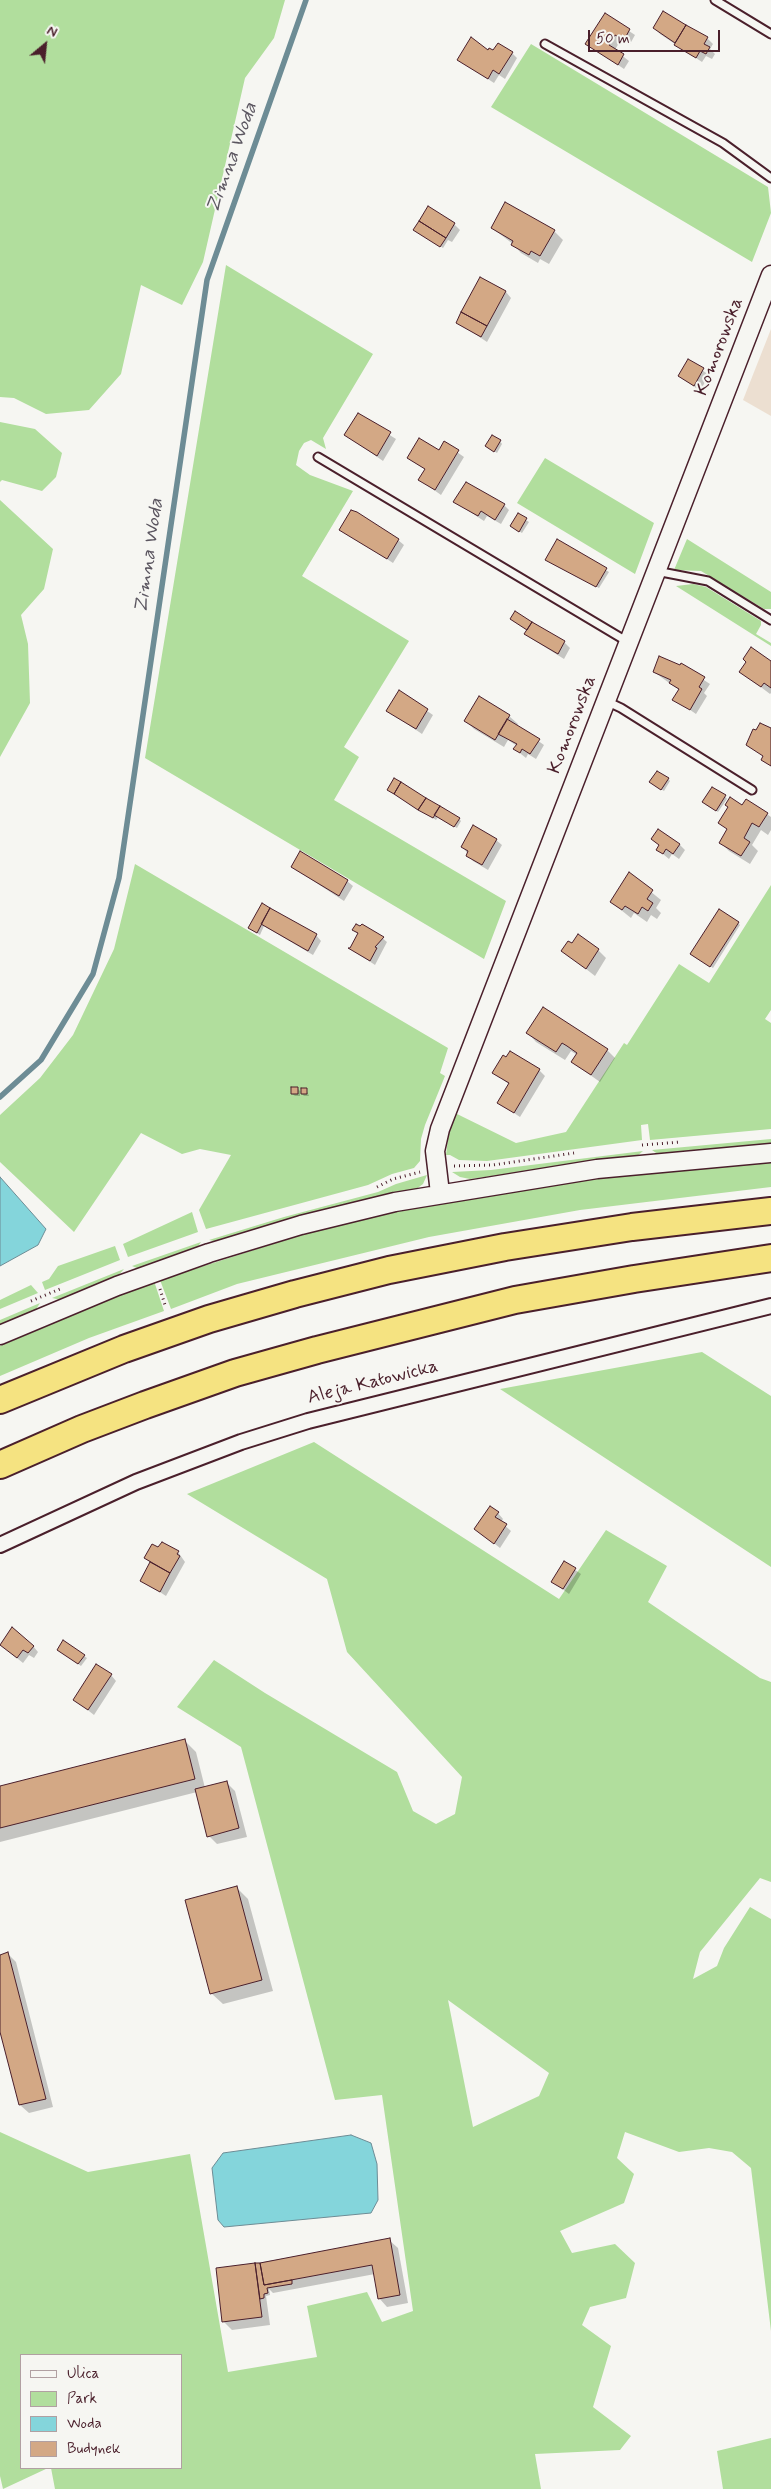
<!DOCTYPE html>
<html>
<head>
<meta charset="utf-8">
<style>
  body { margin:0 }
  #map { position:relative; width:771px; height:2489px; overflow:hidden; background:#f6f6f2; font-family:Mynerve,sans-serif }
  canvas { display:block }
  .legend { position:absolute; left:20px; top:2354px; width:162px; height:115px; box-sizing:border-box; background:#f6f6f2; border:1px solid #b1a0a2; margin:0; padding:6px 9px; list-style:none; font-size:15px; color:#4a1f2b }
  .legend li { display:flex; align-items:center; gap:10px; height:25px }
  .legend b { width:25px; border:1px solid #b1a0a2 }
  .north { position:absolute; left:20px; top:20px; width:50px; height:50px; -webkit-text-stroke:4px #f6f6f2; paint-order:stroke; rotate:28deg; font-size:14px; font-weight:700; line-height:20px; text-align:center; color:#4a1f2b }
  .north::after { content:''; display:block; margin:auto; width:18px; height:22px; background:#4a1f2b; clip-path:polygon(50% 0,100% 100%,50% 72%,0 100%) }
  .scale { position:absolute; left:588px; top:30px; width:132px; height:22px; box-sizing:border-box; border:2px solid #4a1f2b; border-top:0; padding-left:6px; font-size:15px; line-height:18px; white-space:nowrap; color:#4a1f2b; -webkit-text-stroke:4px #f6f6f2; paint-order:stroke }
</style>
</head>
<body>
<div id="map">
<canvas width="771" height="2489"></canvas>
<ul class="legend">
<li><b style="height:6px;background:#f6f6f2"></b>Ulica</li>
<li><b style="height:14px;background:#b1de9d"></b>Park</li>
<li><b style="height:14px;background:#84d5db"></b>Woda</li>
<li><b style="height:14px;background:#d3a885"></b>Budynek</li>
</ul>
<div class="north">N</div>
<div class="scale">50 m</div>
</div>
<script>
const ctx = document.querySelector('canvas').getContext('2d');
ctx.lineJoin = 'round';
function paint(path, color) {
  ctx.fillStyle = color;
  ctx.fill(path, 'evenodd');
}
function poly(rows) {
  const path = new Path2D();
  for (const r of rows) {
    path.moveTo(r[0], r[1]);
    for (let i = 2; i < r.length; i += 2) path.lineTo(r[i], r[i + 1]);
  }
  return path;
}
function stroke(path, color, width, dash) {
  ctx.strokeStyle = color;
  ctx.lineWidth = width;
  ctx.lineCap = dash ? 'butt' : 'round';
  ctx.setLineDash(dash || []);
  ctx.stroke(path);
}
function drawText(font, color, halo, rows, align = 'center') {
  ctx.font = font + ' Mynerve,sans-serif';
  ctx.lineWidth = 4;
  ctx.setLineDash([]);
  ctx.textBaseline = 'middle';
  ctx.strokeStyle = halo;
  ctx.fillStyle = color;
  for (const [text, x, y, turn = 0] of rows) {
    ctx.save();
    ctx.translate(x, y);
    ctx.rotate((+turn || 0) * Math.PI / 180);
    ctx.textAlign = isNaN(turn) ? turn : align;
    if (halo) ctx.strokeText(text, 0, 0);
    ctx.fillText(text, 0, 0);
    ctx.restore();
  }
}
const built = poly([
  [771,329,771,416,743,400]
]);
const green = poly([
  [0,0,285,0,274,38,245,78,203,262,182,305,141,285,121,374,89,410,46,414,14,398,0,397],
  [531,44,768,187,771,213,752,262,491,107],
  [226,265,373,354,323,438,326,449,311,440,304,443,299,451,296,465,310,475,353,491,302,576,409,641,344,747,359,757,334,800,506,901,484,959,145,758],
  [0,422,35,429,62,453,56,477,42,491,2,480,0,482],
  [545,458,654,523,635,574,517,503],
  [0,500,53,549,44,589,21,615,28,644,30,703,0,757],
  [687,539,771,592,771,609,764,609,701,571,674,570],
  [693,584,706,587,761,621,761,625,756,634,771,643,771,646,676,586],
  [135,864,448,1048,440,1073,445,1076,425,1125,421,1139,420,1161,414,1168,392,1174,368,1185,206,1229,199,1210,231,1155,200,1149,182,1154,141,1133,74,1232,0,1162,0,1115,40,1078,73,1035,114,949],
  [771,885,771,1010,765,1019,771,1023,771,1129,650,1140,648,1124,641,1125,642,1140,487,1161,459,1160,450,1155,446,1155,449,1130,455,1113,516,1143,566,1132,624,1043,627,1045,679,964,709,983],
  [771,1139,771,1145,659,1155,652,1150],
  [643,1151,636,1157,470,1179,460,1177,452,1172,491,1170],
  [771,1163,771,1187,580,1210,429,1237,237,1284,171,1309,160,1280,307,1233,422,1206,599,1178],
  [427,1175,423,1184,415,1190,218,1242,209,1240,284,1217,378,1192,396,1184],
  [192,1212,198,1232,128,1257,123,1244],
  [201,1242,197,1248,139,1269,132,1266],
  [115,1246,120,1260,45,1290,42,1282,49,1279,58,1266],
  [124,1269,117,1277,61,1300,52,1298],
  [154,1281,164,1311,89,1338,0,1376,0,1346],
  [31,1285,38,1293,0,1309,0,1300],
  [40,1303,35,1311,0,1326,0,1320],
  [702,1352,771,1396,771,1567,500,1389],
  [314,1442,559,1599,606,1530,667,1566,648,1602,760,1678,771,1682,771,1882,760,1878,700,1952,693,1979,717,1966,724,1948,750,1907,771,1919,771,2331,751,2168,732,2152,709,2148,679,2152,625,2132,617,2158,634,2174,624,2203,560,2231,572,2253,615,2244,635,2263,626,2298,590,2307,582,2325,611,2346,593,2407,631,2436,620,2450,535,2454,541,2489,55,2489,51,2468,181,2468,181,2355,21,2355,21,2468,48,2468,3,2489,0,2476,0,2132,88,2172,190,2154,228,2372,317,2357,307,2306,367,2292,382,2322,413,2311,382,2095,335,2100,241,1747,177,1707,214,1660,265,1693,397,1772,413,1811,436,1824,455,1814,462,1777,347,1652,327,1579,187,1494],
  [448,2000,549,2073,539,2096,473,2127],
  [771,2438,771,2489,723,2489,717,2451]
]);
const water = poly([
  [0,1177,46,1229,38,1245,0,1266,0,1177],
  [351,2135,371,2143,377,2164,378,2200,371,2213,224,2227,218,2220,212,2168,223,2153,351,2135]
]);
const shadow = poly([
  [664,13,707,38,713,44,710,49,715,54,712,59,706,56,702,62,660,34,655,28],
  [605,15,635,35,630,44,621,39,615,50,629,61,624,69,587,44],
  [488,52,512,53,517,58,505,79,499,75,494,83,459,60],
  [505,204,554,231,563,240,549,264,540,259,538,263,521,253,513,244,492,228],
  [454,224,460,230,452,242,448,240,443,248,417,232],
  [481,279,506,292,511,298,487,342,457,322],
  [689,361,709,375,700,391,680,376],
  [358,415,396,439,383,461,346,435],
  [500,441,502,444,497,453,486,446],
  [444,443,464,457,441,495,420,480,426,470,408,458,439,451],
  [455,502,504,505,509,510,501,524,487,516,484,521],
  [518,515,529,522,522,533,511,526],
  [341,529,398,540,404,545,393,563],
  [558,541,609,572,599,588,549,562],
  [528,630,564,642,570,648,564,659,532,639,526,634],
  [771,662,771,693,770,694,741,672],
  [681,665,710,684,704,693,707,696,696,714,674,699,679,690,654,672],
  [399,692,433,715,422,734,388,711],
  [509,716,518,724,517,726,544,745,536,759,528,754,526,758,521,754,515,749,517,746,508,740,504,747,474,729,466,721],
  [668,779,670,781,664,791,653,784],
  [391,792,459,819,461,821,457,828,438,817,436,820],
  [725,796,727,799,718,812,706,805],
  [742,807,767,814,771,817,771,830,768,835,761,830,752,845,758,851,750,864,729,851,720,842,728,830,720,823],
  [652,839,680,845,685,850,679,859,672,854,669,859,658,850,660,846],
  [496,840,502,845,488,870,473,861,462,846],
  [292,867,347,881,353,886,344,901],
  [629,874,661,900,656,908,661,913,657,919,651,915,647,922,634,913,631,918,611,902],
  [262,905,316,935,321,941,313,955,264,926,260,935,252,930,249,928],
  [738,923,740,925,713,968,694,956],
  [353,930,381,937,387,942,375,965,351,949,359,935],
  [598,950,606,958,595,976,563,951],
  [528,1033,607,1050,615,1058,600,1082,572,1062,577,1055,571,1051,565,1060,536,1042],
  [539,1070,545,1076,520,1117,499,1103,510,1085,494,1073],
  [297,1088,302,1093,306,1089,309,1096,304,1096,300,1092,300,1096,295,1096,292,1094],
  [498,1513,503,1519,501,1522,511,1531,500,1548,476,1529],
  [178,1552,185,1562,166,1596,141,1580,151,1563,145,1558],
  [564,1562,581,1574,569,1594,553,1582],
  [33,1646,38,1652,34,1658,29,1655,23,1663,7,1650],
  [61,1652,84,1656,87,1658,81,1666],
  [111,1675,116,1681,94,1715,75,1700],
  [185,1741,196,1752,205,1788,226,1782,235,1791,247,1837,217,1844,209,1836,197,1792,0,1842,0,1788],
  [237,1888,248,1899,273,1991,223,2004,211,1993],
  [8,1954,16,1962,53,2107,29,2113,20,2105,0,2027,0,1956],
  [389,2240,398,2248,408,2303,387,2307,379,2298,375,2274,273,2293,269,2289,270,2295,266,2296,270,2325,232,2330,223,2321,217,2270]
]);
const stream = poly([
  [0,1097,41,1060,93,974,119,878,207,280,306,0]
]);
const building = poly([
  [663,11,686,25,675,43,653,28,663,11],
  [605,13,630,29,624,40,615,35,609,45,624,54,618,65,585,44,605,13],
  [686,25,708,37,704,44,710,47,706,54,700,51,696,58,674,45,686,25],
  [471,37,488,50,489,48,493,50,498,43,513,52,499,74,493,70,488,79,457,60,471,37],
  [505,202,555,230,540,256,531,251,529,255,511,245,513,241,491,228,505,202],
  [428,206,455,223,446,238,419,221,428,206],
  [419,221,446,238,440,247,413,230,419,221],
  [480,277,506,291,487,326,461,312,480,277],
  [461,312,487,326,481,337,456,323,461,312],
  [688,359,704,368,694,386,678,376,688,359],
  [358,413,391,432,377,456,344,435,358,413],
  [492,435,501,440,494,452,485,446,492,435],
  [419,438,439,450,444,441,459,450,435,490,418,480,425,469,407,458,419,438],
  [466,482,505,504,495,520,481,511,478,516,453,502,466,482],
  [351,510,357,512,399,539,387,559,339,530,351,510],
  [518,513,527,518,519,532,510,526,518,513],
  [557,539,607,568,596,587,545,560,557,539],
  [515,611,532,622,527,630,510,619,515,611],
  [532,622,565,641,558,654,524,634,532,622],
  [751,647,771,661,771,688,764,683,761,687,739,672,746,662,743,659,751,647],
  [659,656,680,665,681,663,705,677,699,687,702,689,690,710,672,700,679,689,669,683,671,680,653,672,659,656],
  [399,690,428,709,416,729,386,711,399,690],
  [479,696,510,715,495,740,464,721,479,696],
  [507,719,540,739,530,754,522,749,520,753,513,749,517,744,498,734,507,719],
  [760,723,771,728,771,766,761,760,763,756,746,745,753,729,756,730,760,723],
  [657,771,669,778,661,790,649,782,657,771],
  [394,778,401,782,394,794,387,790,394,778],
  [401,782,426,798,418,810,394,794,401,782],
  [712,787,726,795,716,811,702,802,712,787],
  [730,797,742,805,746,799,768,813,759,827,752,823,744,838,750,842,741,856,719,843,727,829,718,823,728,807,725,805,730,797],
  [426,798,440,806,433,818,418,810,426,798],
  [440,806,460,818,454,827,434,815,440,806],
  [473,825,497,839,482,865,466,856,468,851,461,847,473,825],
  [658,829,680,844,673,854,666,849,663,854,656,850,659,845,651,839,658,829],
  [300,851,348,880,339,896,291,867,300,851],
  [629,872,653,890,647,899,653,903,648,911,642,907,638,914,625,906,622,910,610,902,629,872],
  [262,903,270,908,257,933,248,928,262,903],
  [270,908,317,934,308,951,261,924,270,908],
  [719,909,739,922,710,967,690,954,719,909],
  [356,924,360,926,362,924,384,937,375,947,377,948,370,961,348,948,350,948,358,933,352,930,356,924],
  [578,934,599,949,586,969,561,951,568,941,572,943,578,934],
  [543,1007,608,1049,591,1075,571,1062,577,1053,567,1046,562,1043,556,1052,526,1033,543,1007],
  [510,1051,540,1069,514,1113,497,1103,509,1083,492,1073,503,1055,506,1057,510,1051],
  [291,1087,298,1087,298,1094,291,1094,291,1087],
  [301,1088,307,1088,307,1094,301,1094,301,1088],
  [490,1506,499,1512,495,1517,507,1524,494,1544,474,1529,490,1506],
  [162,1542,179,1551,177,1554,180,1556,170,1573,144,1558,152,1544,158,1547,162,1542],
  [564,1561,576,1568,563,1589,551,1582,564,1561],
  [150,1562,170,1573,160,1592,140,1581,150,1562],
  [12,1627,34,1646,28,1653,23,1650,17,1658,0,1645,12,1627],
  [63,1640,85,1655,78,1664,57,1650,63,1640],
  [96,1664,112,1674,88,1710,73,1700,96,1664],
  [185,1739,195,1779,0,1828,0,1786,185,1739],
  [227,1781,239,1828,207,1837,195,1789,227,1781],
  [237,1886,262,1980,210,1994,185,1900,237,1886],
  [8,1952,46,2099,19,2105,0,2032,0,1955,8,1952],
  [390,2238,400,2295,378,2299,372,2265,264,2285,260,2263,390,2238],
  [255,2263,260,2263,264,2285,292,2280,292,2284,267,2288,268,2293,264,2294,264,2298,260,2299,255,2263],
  [255,2263,262,2317,222,2322,216,2268,255,2263]
]);
const path = poly([
  [642,1145,681,1142],
  [454,1166,493,1165,574,1153],
  [377,1187,393,1179,420,1172],
  [160,1289,165,1305],
  [31,1301,60,1289]
]);
const service = poly([
  [715,0,771,34],
  [545,44,723,143,771,178],
  [318,457,628,642],
  [656,571,708,581,771,620],
  [606,701,621,708,752,790]
]);
const minor = poly([
  [0,1545,136,1482,241,1442,308,1421,771,1306]
]);
const tertiary = poly([
  [440,1193,435,1151,440,1129,771,275],
  [0,1335,117,1286,209,1253,301,1225,395,1202,597,1169,771,1153]
]);
const motorway = poly([
  [0,1400,124,1349,209,1319,295,1294,389,1270,505,1247,632,1227,771,1211],
  [0,1465,82,1429,145,1405,235,1373,317,1350,515,1300,634,1279,771,1258]
]);
const streetNames = [
  ["Komorowska",720,347,-69],
  ["Komorowska",573,725,-69],
  ["Aleja Katowicka",373,1383,-14]
];
const waterNames = [
  ["Zimna Woda",233,158,-70],
  ["Zimna Woda",150,556,-82]
];
paint(built, '#ecdfd1');
paint(green, '#b1de9d');
paint(water, '#84d5db');
stroke(water, '#6d8c95', 1);
paint(shadow, '#0003');
stroke(stream, '#6d8c95', 5.5);
paint(building, '#d3a885');
stroke(building, '#4a1f2b', 1);
stroke(service, '#4a1f2b', 11);
stroke(minor, '#4a1f2b', 18);
stroke(tertiary, '#4a1f2b', 21);
stroke(motorway, '#4a1f2b', 30);
stroke(path, '#4a1f2b', 3, [1, 4]);
stroke(service, '#f6f6f2', 7);
stroke(minor, '#f6f6f2', 14);
stroke(tertiary, '#f6f6f2', 18);
stroke(motorway, '#f5e381', 26);
drawText('19px', '#4a1f2b', '#f6f6f2', streetNames);
drawText('italic 20px', '#5b5660', '#f6f6f2', waterNames);
</script>
</body>
</html>
